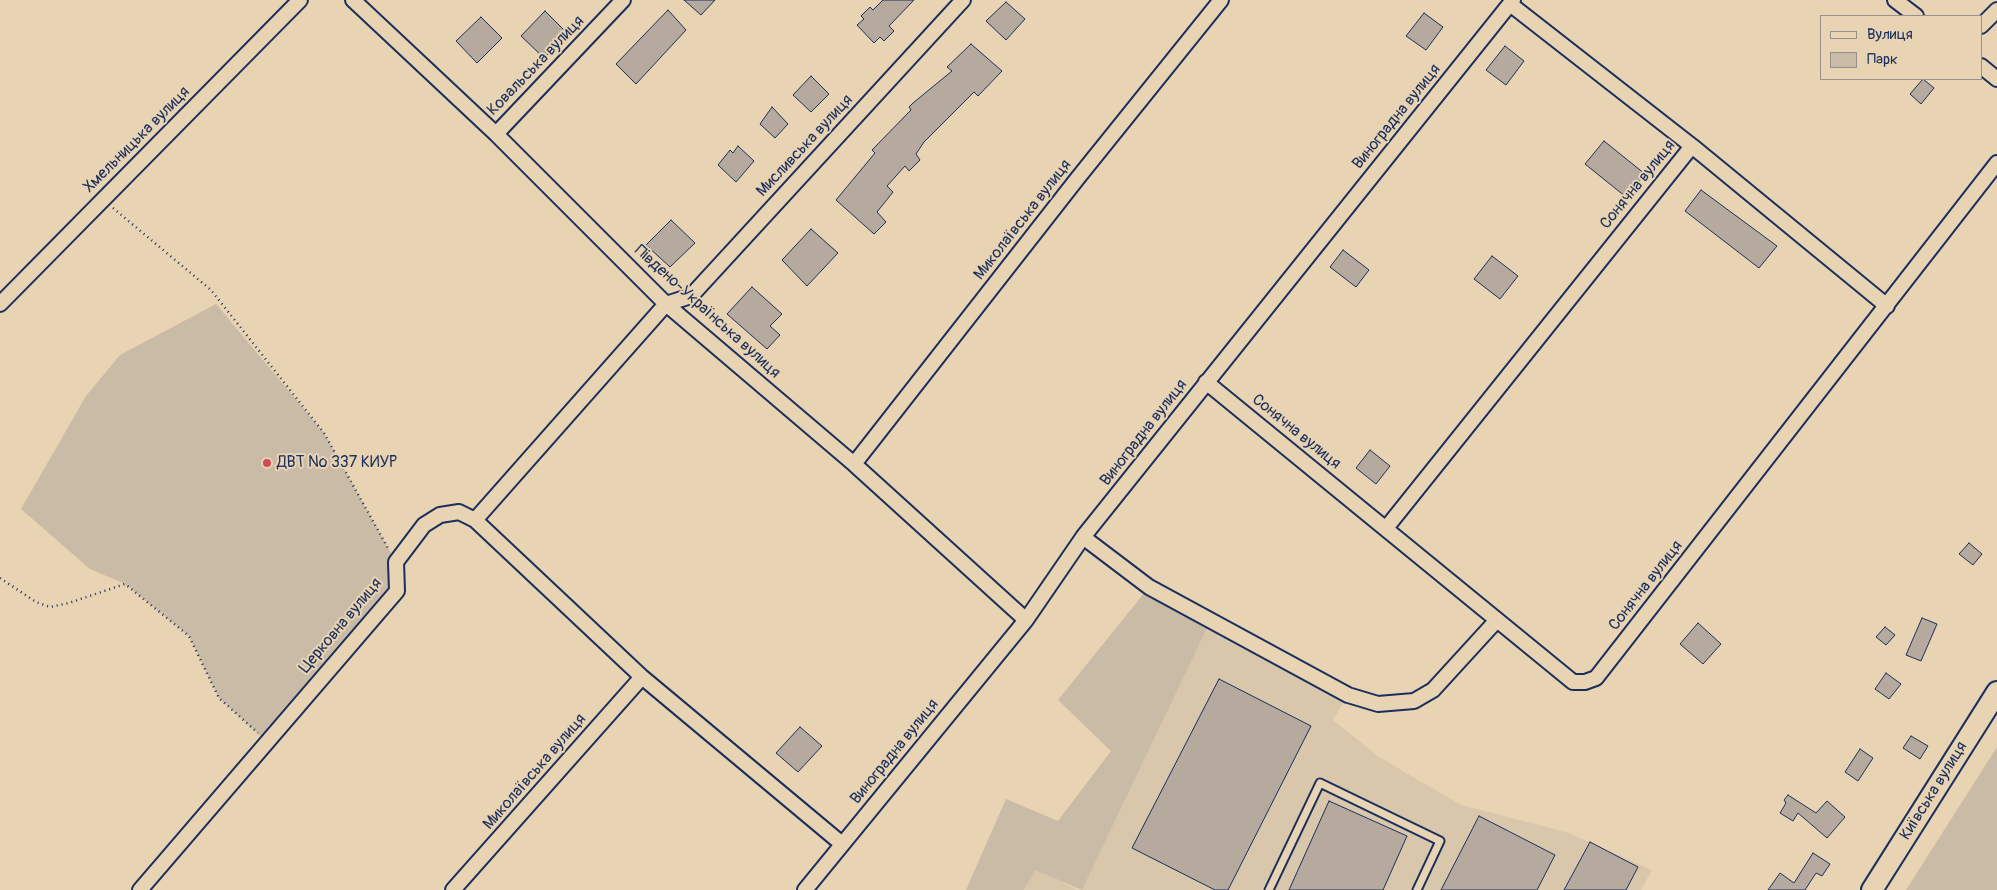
<!DOCTYPE html>
<html>
<head>
<meta charset="utf-8">
<style>
  body { margin:0 }
  #map { position:relative; width:1997px; height:890px; overflow:hidden; background:#e8d3b2; font-family:Pangolin,sans-serif }
  canvas { display:block }
  .legend { position:absolute; left:1820px; top:15px; width:162px; height:65px; box-sizing:border-box; background:#e8d3b2; border:1px solid #969190; margin:0; padding:6px 9px; list-style:none; font-size:15px; color:#1b2f5e }
  .legend li { display:flex; align-items:center; gap:10px; height:25px }
  .legend b { width:25px; border:1px solid #969190 }
</style>
</head>
<body>
<div id="map">
<canvas width="1997" height="890"></canvas>
<ul class="legend">
<li><b style="height:6px;background:#e8d3b2"></b>Вулиця</li>
<li><b style="height:14px;background:#cabba6"></b>Парк</li>
</ul>
</div>
<script>
const ctx = document.querySelector('canvas').getContext('2d');
ctx.lineJoin = 'round';
function paint(path, color) {
  ctx.fillStyle = color;
  ctx.fill(path, 'evenodd');
}
function poly(rows) {
  const path = new Path2D();
  for (const r of rows) {
    path.moveTo(r[0], r[1]);
    for (let i = 2; i < r.length; i += 2) path.lineTo(r[i], r[i + 1]);
  }
  return path;
}
function stroke(path, color, width, dash) {
  ctx.strokeStyle = color;
  ctx.lineWidth = width;
  ctx.lineCap = dash ? 'butt' : 'round';
  ctx.setLineDash(dash || []);
  ctx.stroke(path);
}
function drawText(font, color, halo, rows, align = 'center') {
  ctx.font = font + ' Pangolin,sans-serif';
  ctx.lineWidth = 4;
  ctx.setLineDash([]);
  ctx.textBaseline = 'middle';
  ctx.strokeStyle = halo;
  ctx.fillStyle = color;
  for (const [text, x, y, turn = 0] of rows) {
    ctx.save();
    ctx.translate(x, y);
    ctx.rotate((+turn || 0) * Math.PI / 180);
    ctx.textAlign = isNaN(turn) ? turn : align;
    if (halo) ctx.strokeText(text, 0, 0);
    ctx.fillText(text, 0, 0);
    ctx.restore();
  }
}
const built = poly([
  [1210,622,1348,695,1333,720,1379,757,1461,805,1566,832,1652,870,1641,890,1082,890],
  [1035,869,1078,890,1024,890]
]);
const green = poly([
  [216,304,324,433,396,562,397,591,266,741,219,698,189,636,125,584,90,569,21,509,86,396,120,355],
  [1149,587,1210,622,1082,890,1035,870,1024,890,966,890,1006,799,1058,821,1111,751,1058,700],
  [1997,747,1997,890,1906,890]
]);
const building = poly([
  [684,0,715,0,701,15,684,0],
  [883,0,914,0,889,26,894,31,884,41,880,37,874,43,857,25,864,19,861,16,870,7,873,10,883,0],
  [1006,2,1025,19,1006,40,986,21,1006,2],
  [668,10,686,30,636,84,616,64,668,10],
  [545,11,568,34,544,58,521,36,545,11],
  [1424,13,1443,27,1426,50,1406,36,1424,13],
  [481,17,502,38,477,63,456,41,481,17],
  [971,44,1002,71,978,96,974,92,924,142,916,154,920,160,909,171,905,166,887,186,893,192,877,212,886,222,874,234,836,200,875,153,872,150,911,110,909,107,913,103,952,71,947,67,971,44],
  [1505,46,1524,61,1506,85,1486,70,1505,46],
  [811,76,829,94,811,112,793,95,811,76],
  [1923,79,1934,88,1921,104,1910,94,1923,79],
  [772,107,788,124,775,138,760,124,772,107],
  [1604,141,1645,174,1626,197,1585,164,1604,141],
  [738,146,754,161,736,182,718,165,730,150,733,153,738,146],
  [1701,190,1777,246,1759,268,1685,211,1701,190],
  [671,220,695,243,670,267,646,245,671,220],
  [811,229,838,253,807,286,782,260,811,229],
  [1343,250,1369,270,1356,287,1330,267,1343,250],
  [1492,256,1518,276,1500,299,1474,279,1492,256],
  [752,287,782,314,770,326,780,335,767,349,727,314,752,287],
  [1370,450,1390,466,1376,484,1356,468,1370,450],
  [1969,543,1982,554,1973,565,1959,554,1969,543],
  [1922,618,1937,624,1921,661,1906,655,1922,618],
  [1698,623,1721,644,1703,664,1680,644,1698,623],
  [1885,627,1895,635,1886,645,1876,637,1885,627],
  [1886,673,1901,684,1889,699,1875,689,1886,673],
  [1219,679,1311,726,1228,890,1215,890,1132,848,1219,679],
  [800,727,822,746,798,772,776,753,800,727],
  [1911,736,1928,746,1920,759,1903,748,1911,736],
  [1860,749,1873,758,1858,781,1845,772,1860,749],
  [1788,795,1816,813,1827,801,1845,817,1827,838,1798,813,1793,821,1780,813,1786,803,1784,800,1788,795],
  [1329,801,1407,836,1383,890,1289,890,1329,801],
  [1479,816,1555,855,1537,890,1441,890,1479,816],
  [1590,842,1638,867,1626,890,1564,890,1590,842],
  [1813,853,1830,864,1822,876,1816,873,1805,890,1768,890,1780,873,1794,883,1813,853]
]);
const path = poly([
  [113,208,211,290,324,433,389,550],
  [0,578,36,602,50,607,69,603,125,584,189,636,219,698,258,733]
]);
const lane = poly([
  [1269,890,1320,783,1440,841,1417,890]
]);
const street = poly([
  [353,0,496,134,666,304,854,464,1026,620],
  [1895,0,1916,16],
  [1510,4,1692,146,1887,306],
  [1981,26,1997,10],
  [1981,66,1997,79],
  [496,134,623,0],
  [0,304,300,0],
  [666,304,691,296,963,0],
  [1206,382,1573,682,1585,682,1596,678,1997,163],
  [854,464,1077,179,1221,0],
  [475,520,642,677,842,844],
  [1387,527,1692,146],
  [1083,537,1149,587,1348,695,1378,704,1414,701,1433,690,1497,620],
  [140,890,397,591,396,562,424,525,440,515,459,512,475,520,666,304],
  [453,890,642,677],
  [805,890,1026,620,1083,537,1513,0]
]);
const secondary = poly([
  [1872,890,1997,692]
]);
const markers = [
  [267,463,5,"#d1495b"]
];
const streetNames = [
  ["Ковальська вулиця",536,66,-46],
  ["Виноградна вулиця",1397,117,-51],
  ["Хмельницька вулиця",137,140,-45],
  ["Мисливська вулиця",805,146,-47],
  ["Сонячна вулиця",1638,185,-51],
  ["Миколаївська вулиця",1023,220,-52],
  ["Південо-Українська вулиця",707,312,42],
  ["Сонячна вулиця",1296,432,39],
  ["Виноградна вулиця",1144,433,-52],
  ["Сонячна вулиця",1646,586,-52],
  ["Церковна вулиця",341,626,-50],
  ["Виноградна вулиця",895,752,-51],
  ["Миколаївська вулиця",535,772,-49],
  ["Київська вулиця",1934,791,-58]
];
const poiNames = [
  ["ДВТ № 337 КИУР",277,463]
];
paint(built, '#d9c7ac');
paint(green, '#cabba6');
paint(building, '#b5aa9d');
stroke(building, '#1b2f5e', 1);
stroke(lane, '#1b2f5e', 11);
stroke(street, '#1b2f5e', 18);
stroke(secondary, '#1b2f5e', 24);
stroke(path, '#1b2f5e', 2.5, [1, 4]);
stroke(lane, '#e8d3b2', 7);
stroke(street, '#e8d3b2', 14);
stroke(secondary, '#e8d3b2', 20);
for (const [x, y, r, color] of markers) {
  const dot = new Path2D();
  dot.arc(x, y, r, 0, 2 * Math.PI);
  ctx.fillStyle = color;
  ctx.fill(dot);
  stroke(dot, '#e8d3b2', 2);
}
drawText('16px', '#1b2f5e', '#e8d3b2', streetNames);
drawText('16px', '#1b2f5e', '#e8d3b2', poiNames, 'left');
</script>
</body>
</html>
